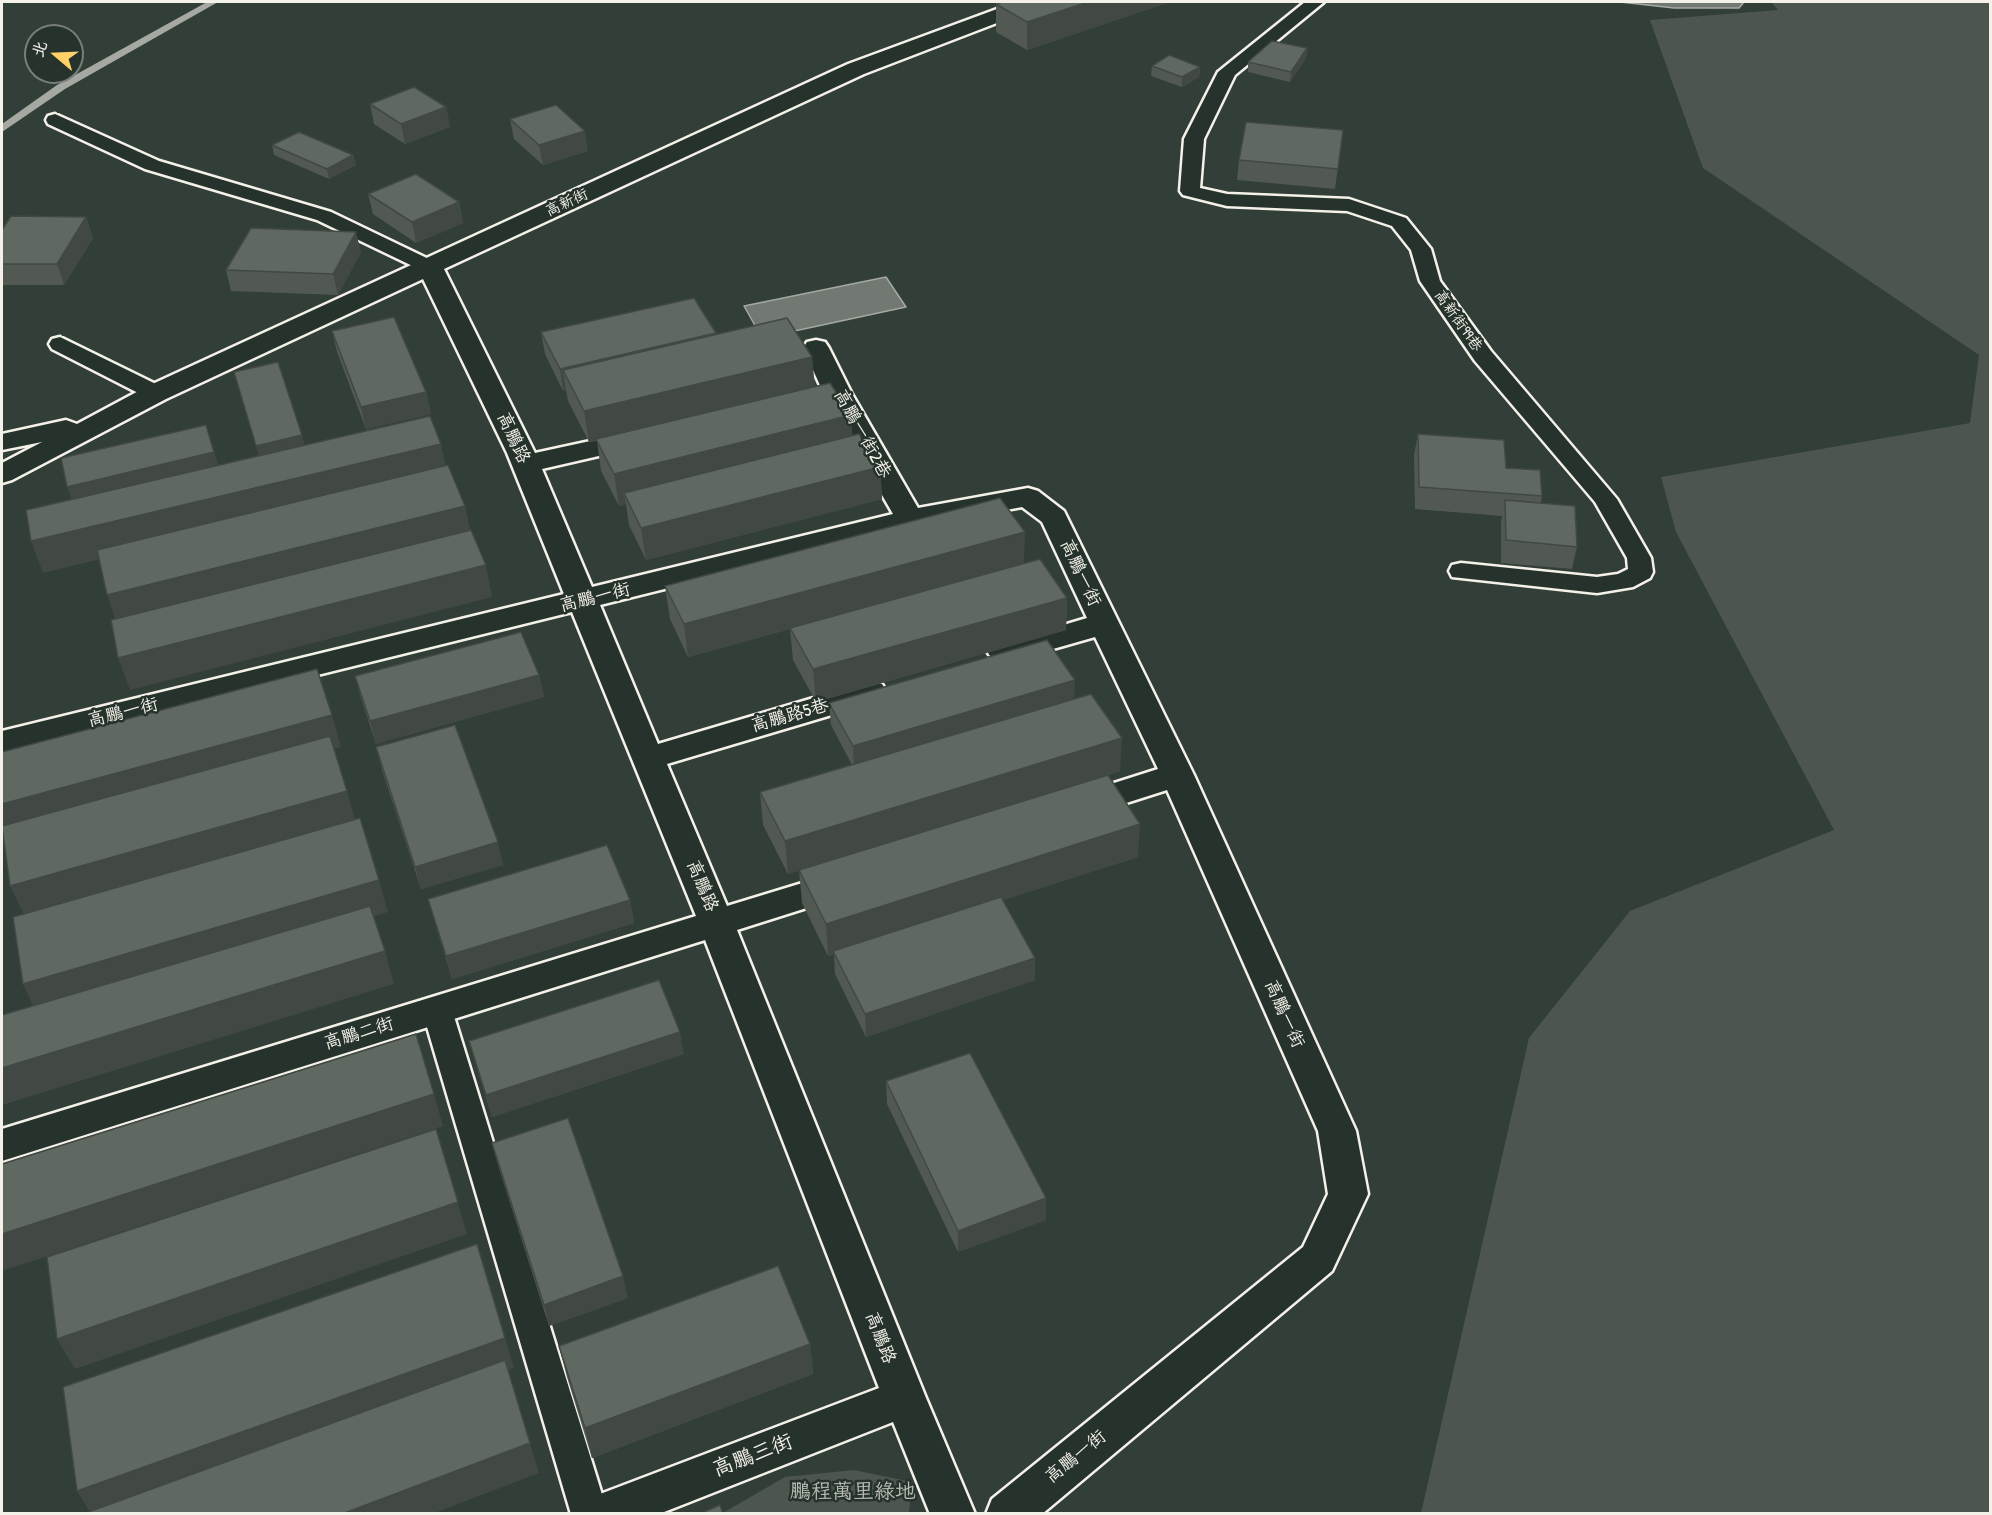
<!DOCTYPE html>
<html>
<head>
<meta charset="utf-8">
<style>
  body { margin:0 }
  #map { position:relative; width:1992px; height:1515px; overflow:hidden; background:#323e38; font-family:"Patrick Hand","LXGW WenKai TC",sans-serif }
  canvas { display:block }
  .frame { position:absolute; inset:0; border:3px solid #f4f1e8; pointer-events:none }
  .north { position:absolute; left:24px; top:24px; width:60px; height:60px; box-sizing:border-box; background:#26332d; border:2px solid #787f78; border-radius:50%; rotate:289deg; font-size:16px; font-weight:700; line-height:24px; text-align:center; color:#f4f1e8 }
  .north::after { content:''; display:block; margin:auto; width:21px; height:27px; background:#ffd166; clip-path:polygon(50% 0,100% 100%,50% 72%,0 100%) }
</style>
</head>
<body>
<div id="map">
<canvas width="1992" height="1515"></canvas>
<div class="frame"></div>
<div class="north">北</div>
</div>
<script>
const ctx = document.querySelector('canvas').getContext('2d');
ctx.lineJoin = 'round';
function paint(path, color) {
  ctx.fillStyle = color;
  ctx.fill(path, 'evenodd');
}
function poly(rows) {
  const path = new Path2D();
  for (const r of rows) {
    path.moveTo(r[0], r[1]);
    for (let i = 2; i < r.length; i += 2) path.lineTo(r[i], r[i + 1]);
  }
  return path;
}
function stroke(path, color, width, dash) {
  ctx.strokeStyle = color;
  ctx.lineWidth = width;
  ctx.lineCap = dash ? 'butt' : 'round';
  ctx.setLineDash(dash || []);
  ctx.stroke(path);
}
function drawText(font, color, halo, rows, align = 'center') {
  ctx.font = font + ' "Patrick Hand","LXGW WenKai TC",sans-serif';
  ctx.lineWidth = 5;
  ctx.setLineDash([]);
  ctx.textBaseline = 'middle';
  ctx.strokeStyle = halo;
  ctx.fillStyle = color;
  for (const [text, x, y, turn = 0] of rows) {
    ctx.save();
    ctx.translate(x, y);
    ctx.rotate((+turn || 0) * Math.PI / 180);
    ctx.textAlign = isNaN(turn) ? turn : align;
    if (halo) ctx.strokeText(text, 0, 0);
    ctx.fillText(text, 0, 0);
    ctx.restore();
  }
}
const green = poly([
  [1771,2,1990,2,1990,1513,1421,1513,1529,1038,1630,911,1834,830,1676,532,1661,477,1970,423,1979,355,1703,168,1650,20,1778,10],
  [854,1470,912,1482,909,1513,721,1514,785,1477]
]);
const water = poly([
  [1620,2,1744,2,1739,8,1674,8,1620,2],
  [886,277,906,307,762,338,744,306,886,277]
]);
const stream = poly([
  [207,2,218,2,65,89,2,132,2,124,57,85,207,2]
]);
const lane = poly([
  [1305,2,1324,2,1235,75,1204,139,1200,188,1227,194,1349,199,1406,218,1431,249,1440,281,1491,351,1617,499,1651,558,1653,572,1650,578,1633,587,1597,593,1452,577,1449,571,1452,565,1461,563,1597,577,1618,574,1628,569,1627,558,1595,502,1475,361,1420,281,1411,250,1392,226,1347,211,1227,206,1183,195,1180,191,1184,139,1218,72,1305,2],
  [55,114,159,161,331,212,437,263,440,267,437,271,430,273,423,271,317,220,145,169,48,124,46,120,48,116,55,114],
  [60,337,164,388,167,393,164,398,156,400,148,398,52,349,49,344,52,339,60,337],
  [437,998,448,1002,452,1010,608,1514,571,1514,422,1010,426,1002,437,998]
]);
const street = poly([
  [1016,2,1045,2,1041,6,864,74,444,269,535,453,641,430,651,432,655,438,651,444,542,469,592,587,893,514,824,394,803,348,807,342,816,340,825,342,829,348,852,394,918,508,1028,488,1038,491,1064,511,1194,775,1356,1131,1368,1194,1332,1271,1042,1514,986,1514,992,1499,1303,1247,1328,1194,1318,1131,1167,790,1076,819,1064,815,1059,807,1064,799,1158,769,1095,637,1004,663,993,660,988,653,993,646,1087,618,1042,522,1022,507,910,528,600,605,658,744,871,681,882,684,887,692,882,700,667,764,727,906,845,870,857,874,862,883,857,892,737,930,926,1398,975,1514,930,1514,893,1422,659,1514,581,1514,587,1499,879,1388,705,940,2,1161,2,1129,696,916,572,612,2,753,2,731,564,594,507,453,423,279,166,399,12,480,2,483,2,463,42,442,2,450,2,434,66,420,77,424,146,387,848,64,1016,2]
]);
const wall = poly([
  [1170,2,1027,50,996,32,996,4],
  [1307,48,1306,58,1290,82,1248,72,1248,62],
  [1152,66,1200,67,1199,77,1182,87,1151,76],
  [370,104,446,107,450,127,405,144,374,124],
  [510,119,588,151,543,165,514,139],
  [1343,130,1335,189,1237,180,1239,160],
  [272,145,353,155,356,165,329,179,274,155],
  [368,194,459,202,463,223,416,243,373,214],
  [86,217,93,238,64,285,2,285,2,230],
  [361,252,338,295,231,291,226,270],
  [332,331,426,392,431,414,366,429,337,352],
  [541,332,716,335,812,357,814,386,851,415,852,436,880,467,882,499,646,560,629,525,626,504,619,506,601,471,597,441,589,442,568,401,566,390,563,391,545,354],
  [1418,434,1506,468,1542,496,1541,503,1577,547,1572,569,1501,563,1501,522,1502,516,1415,509,1414,455],
  [1024,564,1067,598,1066,630,816,702,793,660,790,629,688,657,670,619,665,586],
  [539,675,544,697,376,744,361,698,355,676],
  [1074,699,1120,771,1108,775,1138,857,1003,900,1035,980,866,1037,835,974,834,955,828,956,802,903,799,870,938,828,788,874,763,825,760,792,852,765,831,725,829,703],
  [376,747,503,865,421,889,382,770],
  [428,899,630,900,634,923,452,979],
  [469,1041,684,1054,492,1117],
  [886,1081,1046,1220,958,1252,887,1104],
  [492,1143,628,1298,549,1326,498,1165],
  [810,1344,813,1374,592,1458,567,1377,559,1346]
]);
const shadedWall = poly([
  [1088,2,1170,2,1027,50,1027,22],
  [1307,48,1306,58,1290,82,1291,72],
  [1200,67,1199,77,1182,87,1182,77],
  [446,107,450,127,405,144,401,124],
  [585,131,588,151,543,165,539,145],
  [353,155,356,165,329,179,327,169],
  [459,202,463,223,416,243,412,222],
  [86,217,93,238,64,285,57,264],
  [356,232,361,252,338,295,333,274],
  [716,333,718,354,563,370,566,390,563,391,560,369],
  [812,357,815,388,589,442,584,411],
  [426,392,431,414,366,429,361,407],
  [851,415,853,446,624,493,626,504,619,506,614,474],
  [206,425,221,474,75,509,67,487],
  [302,435,308,457,263,467,256,446],
  [441,444,448,475,43,573,31,541],
  [880,467,882,499,646,560,641,528],
  [465,506,472,538,118,627,107,595],
  [1025,532,1024,564,688,657,684,624],
  [486,565,492,597,130,690,118,658],
  [1067,598,1066,630,816,702,813,669],
  [539,675,544,697,376,744,370,721],
  [1075,680,1074,703,854,768,853,746],
  [332,715,341,747,2,841,2,804],
  [1122,738,1120,771,788,874,785,841],
  [347,791,356,824,26,919,10,886],
  [1140,824,1138,857,835,954,833,951,834,955,828,956,826,924],
  [498,842,503,865,421,889,415,867],
  [379,880,388,912,38,1017,23,984],
  [630,900,634,923,452,979,446,956],
  [385,951,394,984,2,1105,2,1068],
  [1035,958,1035,980,866,1037,865,1014],
  [680,1032,684,1054,492,1117,486,1095],
  [434,1094,443,1126,2,1271,2,1234],
  [436,1129,467,1234,75,1369,57,1339],
  [1046,1198,1046,1220,958,1252,958,1231],
  [623,1276,628,1298,549,1326,544,1305],
  [505,1338,514,1368,115,1514,91,1514,77,1491],
  [810,1344,813,1374,592,1458,585,1428],
  [530,1443,539,1473,432,1514,342,1514]
]);
const building = poly([
  [1003,2,1088,2,1027,22,996,4,1003,2],
  [1272,41,1307,48,1291,72,1248,62,1272,41],
  [1169,55,1200,67,1182,77,1152,66,1169,55],
  [414,87,446,107,401,124,370,104,414,87],
  [556,105,585,131,539,145,510,119,556,105],
  [1246,122,1343,130,1338,169,1239,160,1246,122],
  [299,132,353,155,327,169,272,145,299,132],
  [416,174,459,202,412,222,368,194,416,174],
  [11,216,86,217,57,264,2,264,2,230,11,216],
  [251,228,356,232,333,274,226,270,251,228],
  [694,298,716,333,560,369,541,332,694,298],
  [394,317,426,392,361,407,332,331,394,317],
  [787,318,812,357,584,411,563,370,787,318],
  [278,362,302,435,256,446,234,372,278,362],
  [830,383,851,415,614,474,596,439,830,383],
  [430,416,441,444,31,541,26,510,430,416],
  [206,425,214,452,67,487,61,458,206,425],
  [859,434,880,467,641,528,624,493,859,434],
  [1418,434,1504,440,1506,468,1540,470,1542,496,1419,487,1418,434],
  [448,465,465,506,107,595,97,550,448,465],
  [1000,498,1025,532,684,624,665,586,1000,498],
  [1505,500,1575,506,1577,547,1506,540,1505,500],
  [471,530,486,565,118,658,111,620,471,530],
  [1040,559,1067,598,813,669,790,628,1040,559],
  [521,632,539,675,370,721,355,676,521,632],
  [1047,640,1075,680,853,746,829,703,1047,640],
  [317,669,332,715,2,804,2,752,317,669],
  [1091,694,1122,738,785,841,760,792,1091,694],
  [455,725,498,842,415,867,376,747,455,725],
  [330,736,347,791,10,886,2,826,330,736],
  [1108,775,1140,824,826,924,799,870,1108,775],
  [360,818,379,880,23,984,13,917,360,818],
  [607,845,630,900,446,956,428,899,607,845],
  [1001,897,1035,958,865,1014,833,951,1001,897],
  [370,906,385,951,2,1068,2,1015,370,906],
  [659,980,680,1032,486,1095,469,1041,659,980],
  [416,1034,434,1094,2,1234,2,1164,416,1034],
  [970,1053,1046,1198,958,1231,886,1081,970,1053],
  [568,1118,623,1276,544,1305,492,1143,568,1118],
  [436,1129,458,1202,57,1339,47,1257,436,1129],
  [477,1244,505,1338,77,1491,63,1387,477,1244],
  [778,1266,810,1344,585,1428,559,1346,778,1266],
  [505,1360,530,1443,342,1514,83,1514,505,1360],
  [720,1505,723,1514,699,1514,720,1505]
]);
const farStreetnames = [
  ["高新街",567,203,-25],
  ["高新街99巷",1458,321,55]
];
const streetNames = [
  ["高鵬一街2巷",862,434,61],
  ["高鵬路",513,438,65],
  ["高鵬一街",1080,573,65],
  ["高鵬一街",595,598,-14],
  ["高鵬一街",123,713,-14],
  ["高鵬路5巷",790,716,-16],
  ["高鵬路",702,886,67],
  ["高鵬一街",1284,1014,66],
  ["高鵬二街",359,1034,-17],
  ["高鵬路",880,1338,69],
  ["高鵬一街",1076,1457,-39]
];
const nearStreetnames = [
  ["高鵬三街",753,1456,-21]
];
const nearParknames = [
  ["鵬程萬里綠地",853,1492]
];
paint(green, '#4c564f');
paint(water, '#727972');
stroke(water, '#a6a9a1', 1.5);
paint(stream, '#a6a9a1');
stroke(lane, '#f4f1e8', 5);
stroke(street, '#f4f1e8', 5);
paint(lane, '#26332d');
paint(street, '#26332d');
paint(wall, '#525953');
paint(shadedWall, '#424944');
paint(building, '#5f6861');
stroke(building, '#424944', 1.5);
drawText('15px', '#f4f1e8', '#26332d', farStreetnames);
drawText('18px', '#f4f1e8', '#26332d', streetNames);
drawText('21px', '#f4f1e8', '#26332d', nearStreetnames);
drawText('21px', '#b9bbb2', '#26332d', nearParknames);
</script>
</body>
</html>
